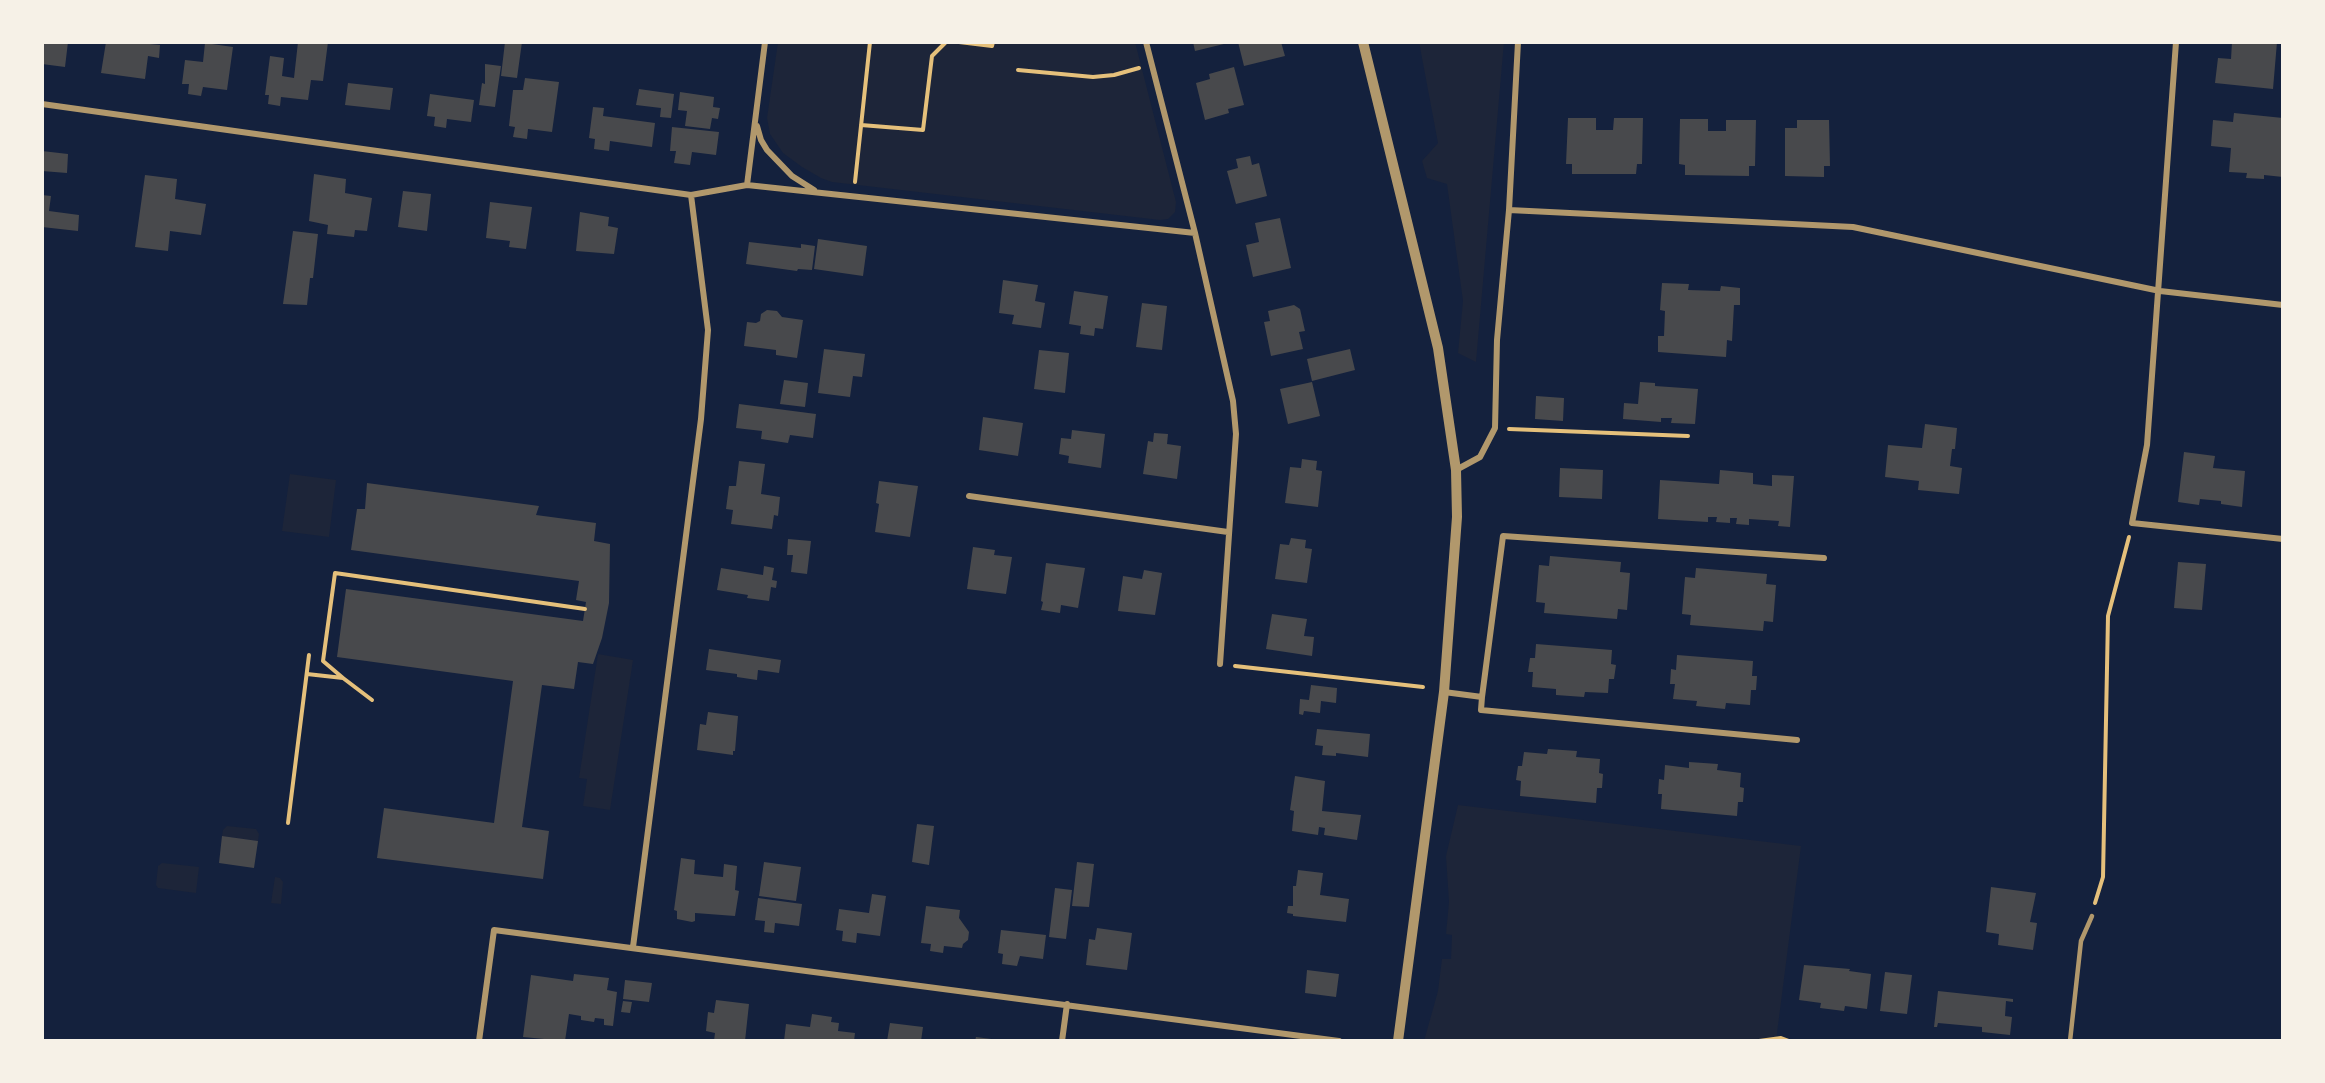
<!DOCTYPE html>
<html>
<head>
<meta charset="utf-8">
<style>
  body { margin:0 }
  #map { position:relative; width:2325px; height:1083px; overflow:hidden; background:#14213d; font-family:"Work Sans",sans-serif }
  canvas { display:block }
  .frame { position:absolute; inset:0; border:44px solid #f6f1e7; pointer-events:none }
</style>
</head>
<body>
<div id="map">
<canvas width="2325" height="1083"></canvas>
<div class="frame"></div>
</div>
<script>
const ctx = document.querySelector('canvas').getContext('2d');
ctx.lineJoin = 'round';
function paint(path, color) {
  ctx.fillStyle = color;
  ctx.fill(path, 'evenodd');
}
function poly(rows) {
  const path = new Path2D();
  for (const r of rows) {
    path.moveTo(r[0], r[1]);
    for (let i = 2; i < r.length; i += 2) path.lineTo(r[i], r[i + 1]);
  }
  return path;
}
function stroke(path, color, width, dash) {
  ctx.strokeStyle = color;
  ctx.lineWidth = width;
  ctx.lineCap = dash ? 'butt' : 'round';
  ctx.setLineDash(dash || []);
  ctx.stroke(path);
}
const green = poly([
  [778,42,1135,42,1176,202,1175,212,1168,219,1160,220,832,182,821,178,802,167,783,153,770,134,767,118],
  [1419,42,1504,42,1476,362,1458,353,1463,301,1447,184,1427,178,1422,161,1438,143],
  [290,474,336,480,329,537,282,531],
  [598,654,633,660,610,810,583,806,587,779,579,778],
  [1458,805,1801,846,1776,1041,1424,1041,1438,991,1442,959,1451,959,1452,935,1446,934,1449,902,1446,856],
  [227,826,256,829,259,834,258,841,222,836,223,830],
  [162,863,199,867,196,893,158,888,156,885,158,866],
  [275,877,280,878,283,882,281,904,271,903]
]);
const building = poly([
  [42,42,68,42,65,67,42,64],
  [106,42,150,42,150,44,160,45,159,58,148,56,145,79,101,73],
  [298,42,328,42,323,81,311,80,308,100,281,97,280,106,268,104,269,95,265,95,270,56,284,58,282,76,294,78],
  [505,42,522,42,517,78,501,76],
  [1193,42,1227,42,1228,43,1195,51],
  [1238,42,1281,42,1285,56,1244,66],
  [2232,42,2277,42,2273,89,2215,83,2218,58,2231,59],
  [205,43,233,47,227,90,203,87,201,96,188,94,189,84,182,84,185,60,203,62],
  [485,64,501,66,495,107,479,105,482,83,485,84],
  [1234,67,1244,105,1228,109,1229,113,1205,120,1196,83,1210,79,1209,74],
  [525,78,559,82,552,132,528,129,527,139,513,137,515,127,509,126,513,90,523,90],
  [348,83,393,88,390,110,345,105],
  [639,89,674,94,671,118,660,117,661,108,636,105],
  [680,92,714,97,713,107,720,108,718,119,712,118,710,129,685,126,687,111,678,110],
  [430,94,474,100,471,122,447,119,446,128,434,126,435,117,427,116],
  [593,107,604,108,603,116,655,123,652,147,610,141,609,151,594,149,595,139,589,138],
  [2234,113,2283,118,2283,177,2264,175,2264,179,2246,178,2247,173,2229,172,2231,148,2211,146,2213,120,2233,122],
  [1568,118,1596,118,1596,130,1613,130,1614,118,1643,118,1642,164,1637,164,1636,174,1572,174,1572,164,1566,164],
  [1680,119,1708,119,1708,131,1726,131,1726,120,1756,120,1755,166,1749,166,1749,176,1685,175,1685,165,1679,164],
  [1797,120,1829,120,1830,166,1824,166,1824,177,1785,176,1785,128,1797,128],
  [672,127,719,132,716,155,692,152,690,165,674,163,676,151,670,151],
  [42,151,68,154,67,173,42,171],
  [1250,156,1252,165,1259,163,1267,196,1236,204,1227,171,1238,168,1236,159],
  [314,174,346,179,345,193,372,198,367,231,355,230,354,237,327,234,328,225,309,221],
  [145,175,177,179,175,199,206,204,201,235,170,231,168,251,135,247],
  [403,191,431,194,427,231,398,227],
  [42,195,51,196,49,211,79,215,78,231,42,227],
  [490,202,532,207,526,249,509,247,510,241,486,238],
  [580,212,609,217,608,226,618,228,614,254,576,251],
  [1280,218,1291,268,1253,277,1246,245,1259,242,1255,223],
  [293,231,318,234,313,278,310,278,307,305,283,304],
  [818,239,867,246,863,276,814,269],
  [749,242,801,248,801,244,815,246,812,270,798,269,797,271,746,264],
  [1003,280,1038,285,1035,301,1045,303,1041,328,1012,324,1014,315,999,313],
  [1662,283,1689,284,1688,290,1720,291,1721,286,1740,288,1740,305,1734,305,1732,341,1727,340,1726,357,1658,352,1658,336,1664,336,1665,311,1660,310],
  [1074,291,1108,296,1103,329,1095,328,1094,336,1080,334,1081,326,1069,324],
  [1142,303,1167,306,1162,350,1136,347],
  [1294,305,1300,309,1305,331,1299,332,1303,349,1271,356,1264,322,1270,321,1268,311],
  [767,310,777,311,782,317,803,320,797,358,776,355,776,350,744,346,747,322,756,323,760,321,761,314],
  [824,349,865,354,862,377,853,376,850,397,818,393],
  [1350,349,1355,370,1312,381,1307,359],
  [1039,350,1069,353,1065,393,1034,389],
  [784,380,808,383,805,407,780,404],
  [1312,382,1320,416,1288,424,1280,389],
  [1640,382,1655,383,1655,386,1698,389,1695,424,1671,423,1672,418,1661,418,1661,422,1623,419,1624,403,1638,404],
  [1536,396,1564,398,1563,421,1535,419],
  [739,404,816,414,813,438,790,435,788,443,761,439,762,431,736,428],
  [983,417,1023,423,1018,456,979,450],
  [1925,424,1957,428,1955,449,1952,449,1950,466,1962,468,1959,494,1918,490,1919,481,1885,477,1888,445,1922,448],
  [1072,430,1105,434,1101,468,1068,463,1069,456,1059,454,1061,438,1071,439],
  [1154,433,1168,434,1167,444,1181,446,1177,479,1143,474,1148,441,1153,442],
  [2184,452,2215,456,2213,468,2245,471,2242,507,2221,504,2221,501,2200,499,2199,505,2178,502],
  [1302,459,1317,461,1316,470,1322,471,1318,507,1285,503,1290,467,1301,468],
  [739,461,765,464,761,494,780,497,778,516,774,515,772,529,731,524,733,510,726,509,729,486,736,486],
  [1560,468,1603,470,1602,499,1559,497],
  [1720,470,1753,473,1753,484,1772,486,1772,475,1794,476,1790,527,1778,526,1779,521,1749,519,1749,525,1736,524,1737,518,1730,518,1730,523,1716,522,1717,517,1708,517,1708,522,1658,519,1660,480,1719,484],
  [879,481,918,486,910,537,875,532,879,504,876,503],
  [367,483,539,506,536,515,596,523,594,541,610,544,609,603,602,638,593,664,578,662,574,689,542,685,522,827,549,831,543,879,377,858,384,808,494,823,513,681,337,657,346,589,583,621,586,602,576,600,579,581,351,550,357,509,365,509],
  [1291,538,1306,540,1305,548,1312,549,1307,583,1275,579,1280,544,1289,545],
  [788,539,811,541,807,574,791,572,793,555,787,555],
  [973,547,995,550,994,555,1012,557,1006,594,967,589],
  [1550,556,1621,562,1620,572,1630,573,1627,610,1618,609,1617,619,1544,613,1545,603,1536,602,1539,565,1549,566],
  [2178,562,2206,564,2202,610,2174,608],
  [1046,563,1085,568,1078,608,1061,605,1060,613,1041,610,1043,602,1041,601],
  [764,566,774,568,772,580,777,581,776,588,771,587,769,601,747,598,748,595,717,590,721,568,763,575],
  [1696,568,1767,574,1766,584,1776,585,1773,622,1764,621,1763,631,1690,625,1691,615,1682,614,1685,577,1695,578],
  [1144,570,1162,573,1155,615,1118,611,1123,576,1142,579],
  [1272,614,1307,619,1304,636,1314,637,1312,656,1266,649],
  [1536,644,1612,650,1611,664,1616,665,1614,679,1609,679,1608,693,1585,692,1584,697,1556,695,1556,689,1532,687,1533,672,1528,672,1530,658,1535,658],
  [709,649,781,660,779,673,758,670,757,680,737,677,737,674,706,670],
  [1677,655,1753,661,1752,676,1757,676,1756,690,1751,690,1750,705,1726,703,1725,709,1696,706,1697,701,1673,699,1675,684,1670,684,1671,669,1676,670],
  [1311,685,1337,688,1336,703,1321,701,1320,713,1304,711,1303,715,1299,714,1300,699,1309,700],
  [708,712,738,716,735,751,733,751,733,755,697,750,700,724,706,725],
  [1317,729,1370,734,1368,757,1336,753,1336,756,1322,755,1323,746,1315,745],
  [1548,749,1577,751,1576,757,1600,759,1599,773,1603,774,1602,788,1597,788,1596,803,1520,796,1521,781,1516,780,1518,766,1522,766,1524,752,1547,754],
  [1689,762,1718,764,1717,770,1741,773,1740,787,1744,788,1743,802,1738,802,1737,816,1661,809,1662,794,1658,794,1659,779,1664,780,1665,765,1689,768],
  [1295,776,1325,781,1322,811,1361,815,1357,840,1324,835,1325,828,1319,827,1318,835,1292,831,1294,811,1290,810],
  [917,824,934,826,929,865,912,862],
  [222,836,258,841,254,868,219,863],
  [681,858,695,860,694,874,723,877,724,864,737,866,735,890,739,891,735,916,695,913,695,921,692,922,677,919,677,911,674,910],
  [764,862,801,867,796,901,759,896],
  [1077,862,1094,864,1089,907,1072,906],
  [1298,870,1323,873,1320,895,1349,899,1346,922,1293,916,1293,914,1287,913,1288,906,1293,906,1293,886,1296,886],
  [1991,887,2036,893,2030,922,2037,923,2033,950,1998,945,1999,934,1986,932],
  [1055,888,1072,890,1066,939,1049,937],
  [872,894,886,896,880,936,857,933,856,943,842,941,843,931,836,930,839,909,869,913],
  [758,898,802,904,799,926,775,923,774,933,764,932,765,921,755,920],
  [926,906,960,910,959,918,969,932,968,940,963,944,962,948,944,946,943,953,930,951,931,944,921,943],
  [1097,928,1132,933,1127,970,1086,965,1089,939,1095,940],
  [1001,930,1046,935,1043,959,1020,956,1017,966,1002,964,1003,954,998,953],
  [1804,965,1850,969,1849,971,1871,974,1867,1009,1845,1006,1844,1011,1820,1008,1821,1003,1799,1000],
  [1307,970,1339,974,1336,997,1305,993],
  [1885,972,1912,975,1907,1014,1880,1011],
  [574,974,609,978,607,990,617,992,613,1026,604,1025,604,1019,595,1018,594,1022,581,1020,581,1016,569,1014,565,1041,523,1037,531,975,573,981],
  [625,980,652,983,649,1002,623,999],
  [1938,991,2013,999,2013,1002,2006,1001,2005,1016,2012,1017,2010,1035,1982,1032,1982,1027,1938,1023,1937,1027,1934,1027],
  [716,1000,749,1004,745,1041,714,1041,715,1033,706,1031,708,1012,714,1013],
  [623,1001,632,1002,630,1013,621,1012],
  [812,1014,832,1017,831,1022,839,1023,838,1031,855,1033,854,1041,784,1041,786,1024,810,1027],
  [890,1023,923,1027,921,1041,887,1041],
  [976,1037,999,1040,999,1041,975,1041]
]);
const path = poly([
  [959,42,992,46,993,42],
  [1018,70,1093,77,1114,75,1139,68],
  [861,125,923,130,932,56,946,42],
  [855,182,870,42],
  [1509,429,1688,436],
  [1235,666,1423,687],
  [307,674,343,678,372,700],
  [343,678,323,661,335,573,585,609],
  [288,823,309,655],
  [2095,903,2103,877,2108,616,2129,537],
  [1759,1041,1781,1038,1789,1041]
]);
const service = poly([
  [2070,1041,2081,941,2092,916]
]);
const minor = poly([
  [1146,42,1195,233,1233,401,1236,434,1220,664],
  [2176,42,2147,445,2132,523,2283,539],
  [42,104,691,195,747,185,1195,233],
  [757,126,761,140,767,150,792,176,814,190],
  [747,185,765,42],
  [1509,210,1853,227,2160,291,2283,305],
  [1456,470,1480,457,1495,428,1497,340,1509,210,1518,42],
  [969,496,1228,532],
  [1444,692,1482,697,1503,536,1824,558],
  [1482,697,1481,710,1797,740],
  [633,947,701,419,708,330,691,195],
  [479,1041,494,930,1339,1041],
  [1062,1041,1067,1004]
]);
const tertiary = poly([
  [1363,42,1438,348,1456,470,1457,517,1444,692,1398,1041]
]);
paint(green, '#1d2539');
paint(building, '#48494c');
stroke(path, '#e5c07b', 4);
stroke(service, '#b1986c', 4.5);
stroke(minor, '#b1986c', 6);
stroke(tertiary, '#b1986c', 10);
</script>
</body>
</html>
